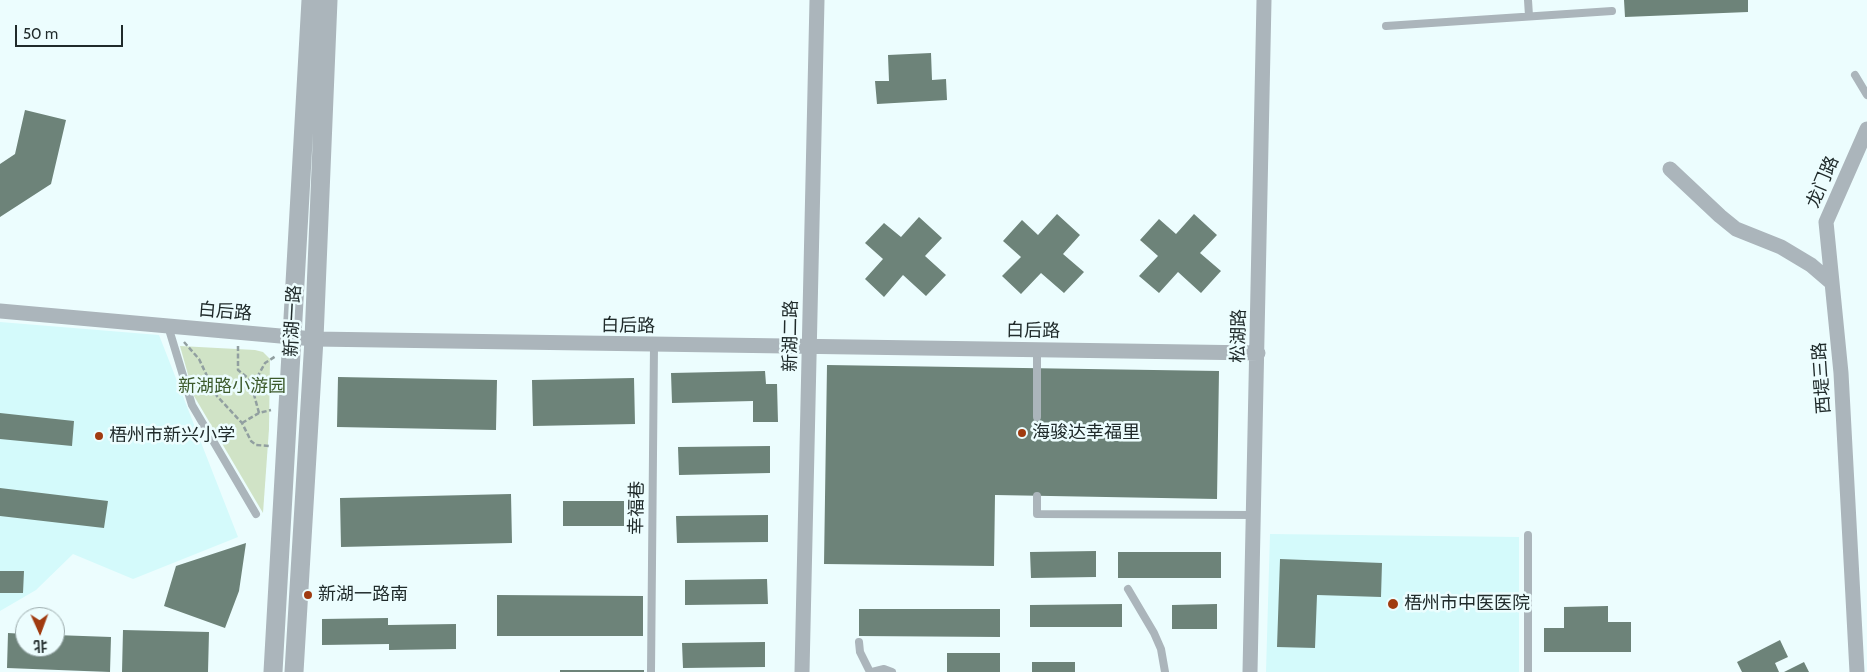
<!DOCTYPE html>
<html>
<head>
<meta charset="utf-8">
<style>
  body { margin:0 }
  #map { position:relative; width:1867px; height:672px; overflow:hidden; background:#ecfdfe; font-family:Cabin,"Noto Sans SC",sans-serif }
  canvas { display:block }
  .north { position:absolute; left:15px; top:607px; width:50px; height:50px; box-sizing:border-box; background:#ecfdfe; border:1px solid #9aa9aa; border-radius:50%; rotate:178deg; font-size:14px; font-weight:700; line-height:20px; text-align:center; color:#202b2b }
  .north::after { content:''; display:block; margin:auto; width:18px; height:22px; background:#a03b10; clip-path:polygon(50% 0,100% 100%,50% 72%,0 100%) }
  .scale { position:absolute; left:15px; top:25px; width:108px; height:22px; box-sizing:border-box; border:2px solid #202b2b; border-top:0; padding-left:6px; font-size:15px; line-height:18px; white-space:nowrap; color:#202b2b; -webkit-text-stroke:4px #ecfdfe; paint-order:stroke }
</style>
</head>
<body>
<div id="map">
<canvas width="1867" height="672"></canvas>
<div class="north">北</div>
<div class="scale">50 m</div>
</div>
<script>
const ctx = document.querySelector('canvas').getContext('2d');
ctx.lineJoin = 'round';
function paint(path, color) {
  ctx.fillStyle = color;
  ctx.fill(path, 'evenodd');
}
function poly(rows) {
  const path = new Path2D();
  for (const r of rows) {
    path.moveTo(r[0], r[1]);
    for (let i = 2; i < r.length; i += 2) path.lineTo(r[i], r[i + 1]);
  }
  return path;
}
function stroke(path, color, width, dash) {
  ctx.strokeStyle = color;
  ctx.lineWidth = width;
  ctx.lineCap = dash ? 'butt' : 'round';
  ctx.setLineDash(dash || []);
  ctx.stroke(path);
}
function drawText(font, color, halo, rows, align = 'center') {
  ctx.font = font + ' Cabin,"Noto Sans SC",sans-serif';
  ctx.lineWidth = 5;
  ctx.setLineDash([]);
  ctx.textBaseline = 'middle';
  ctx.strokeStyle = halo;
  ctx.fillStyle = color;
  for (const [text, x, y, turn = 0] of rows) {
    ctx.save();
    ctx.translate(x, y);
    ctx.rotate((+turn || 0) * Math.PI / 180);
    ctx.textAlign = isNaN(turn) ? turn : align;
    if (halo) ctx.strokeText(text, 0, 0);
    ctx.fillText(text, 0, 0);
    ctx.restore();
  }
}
const built = poly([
  [0,322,159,335,238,537,133,579,73,554,36,590,0,611],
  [1270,534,1519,537,1519,672,1266,672]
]);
const green = poly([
  [180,346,255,350,263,352,270,359,269,429,263,513,194,396]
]);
const building = poly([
  [1624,0,1748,0,1748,12,1625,17],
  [931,53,932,80,946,79,947,100,877,104,875,81,889,81,888,55],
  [25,110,66,120,51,184,0,217,0,164,15,154],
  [1057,214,1080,235,1063,254,1084,272,1064,293,1041,273,1021,294,1002,276,1021,257,1003,241,1022,220,1038,235],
  [1194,214,1217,235,1200,253,1221,271,1201,293,1178,272,1159,293,1139,276,1158,256,1140,240,1159,219,1176,234],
  [919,217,942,238,925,256,946,275,926,296,903,275,884,297,865,279,883,259,865,243,884,223,901,237],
  [827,365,1219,371,1217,499,995,495,994,566,824,564],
  [765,371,766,384,777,384,778,422,753,422,753,401,672,403,671,373],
  [338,377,497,380,496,430,337,427],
  [634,378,635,424,533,426,532,380],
  [0,413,74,421,72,446,0,439],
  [770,446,770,473,679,475,678,447],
  [0,488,108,501,104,528,0,516],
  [511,494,512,543,341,547,340,498],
  [563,501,624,501,624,526,563,526],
  [768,515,768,542,677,543,676,516],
  [246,543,239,591,225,628,164,606,176,566],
  [1096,551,1096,577,1031,578,1030,552],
  [1118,552,1221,552,1221,578,1118,578],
  [1280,559,1382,563,1381,597,1317,595,1315,648,1277,647],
  [0,571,24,571,23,593,0,593],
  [767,579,768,604,685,605,685,580],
  [497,595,643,596,643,636,497,636],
  [1122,604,1122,627,1030,627,1030,605],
  [1217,604,1217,629,1172,629,1172,605],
  [1608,606,1608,622,1631,622,1631,652,1544,652,1544,628,1564,628,1564,607],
  [859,609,1000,609,1000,637,859,636],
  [388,618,388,625,456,624,456,649,389,650,389,644,322,645,322,619],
  [123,630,209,632,208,672,122,672],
  [8,633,25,634,25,647,55,647,55,635,111,637,110,672,7,668],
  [1780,640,1788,657,1775,663,1779,672,1742,672,1737,662],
  [765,642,765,667,683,668,682,643],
  [947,653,1000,653,1000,672,947,672],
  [1032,662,1075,662,1075,672,1032,672],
  [1804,662,1809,672,1784,672],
  [560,670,644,670,644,672,560,672]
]);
const path = poly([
  [184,342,199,359,216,395,242,423,251,441,256,445,270,446],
  [238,346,238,370,254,383],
  [259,413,253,391,254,383,265,363,276,356],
  [242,423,259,413,271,410]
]);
const service = poly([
  [1528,0,1529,16],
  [1386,26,1612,11],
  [1855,75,1867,95],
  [168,326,192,405,256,514],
  [1037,417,1037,350],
  [1037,496,1037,514,1254,515],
  [1528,535,1528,672],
  [1128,589,1154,633,1161,649,1165,672],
  [859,642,860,652,870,672],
  [651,672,654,345],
  [872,672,884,669,892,672]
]);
const minor = poly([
  [1670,169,1720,216,1736,229,1781,247,1811,265,1832,283],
  [0,311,314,339,1258,353],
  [802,672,817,0],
  [1250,672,1264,0],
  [1857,672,1841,373,1826,222,1867,129]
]);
const tertiary = poly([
  [273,672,311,0],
  [294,672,314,339,328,0]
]);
const markers = [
  [1022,433,5,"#a03b10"],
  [99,436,5,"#a03b10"],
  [308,595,5,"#a03b10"],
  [1393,604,6,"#a03b10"]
];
const streetNames = [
  ["龙门路",1823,182,-67],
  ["白后路",225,312,5],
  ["新湖一路",293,321,-87],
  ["白后路",628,326,1],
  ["白后路",1033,331,1],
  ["新湖二路",791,336,-89],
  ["松湖路",1239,336,-89],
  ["西堤三路",1822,378,-94],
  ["幸福巷",637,508,-89]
];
const parkNames = [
  ["新湖路小游园",232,387]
];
const poiNames = [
  ["海骏达幸福里",1032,433],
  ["梧州市新兴小学",109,436],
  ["新湖一路南",318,595],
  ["梧州市中医医院",1404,604]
];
paint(built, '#d4fafb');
paint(green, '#d0e3c6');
paint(building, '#6d8379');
stroke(path, '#919fa0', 2.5, [5, 2.5]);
stroke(service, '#abb5bb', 8);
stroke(minor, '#abb5bb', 15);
stroke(tertiary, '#abb5bb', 19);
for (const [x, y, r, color] of markers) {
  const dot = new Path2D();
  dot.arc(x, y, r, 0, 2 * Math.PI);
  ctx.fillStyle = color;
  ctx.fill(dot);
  stroke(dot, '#ecfdfe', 2);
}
drawText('18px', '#202b2b', '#ecfdfe', streetNames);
drawText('18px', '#3c5a2b', '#ecfdfe', parkNames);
drawText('18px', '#202b2b', '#ecfdfe', poiNames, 'left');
</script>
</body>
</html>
